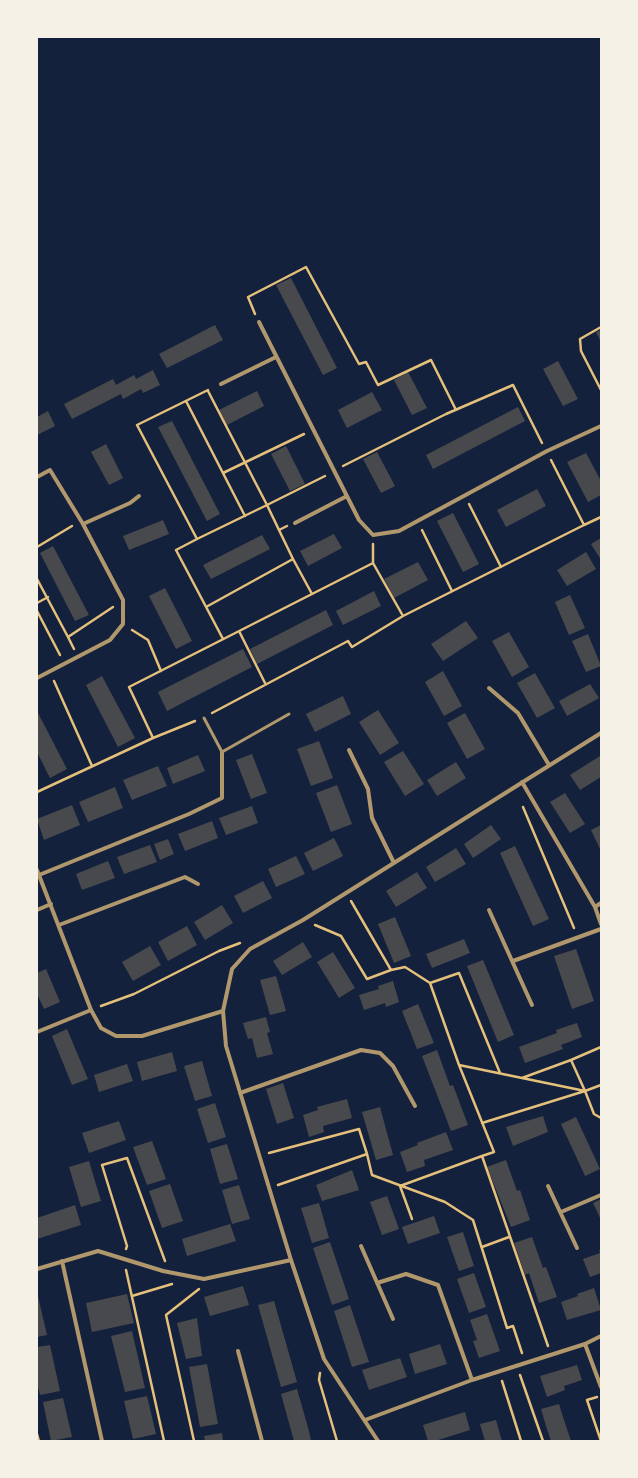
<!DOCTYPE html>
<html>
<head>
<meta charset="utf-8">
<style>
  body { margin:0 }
  #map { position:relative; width:638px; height:1478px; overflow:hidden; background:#14213d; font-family:Roboto,sans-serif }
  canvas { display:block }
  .frame { position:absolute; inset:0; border:38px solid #f6f1e7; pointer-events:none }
</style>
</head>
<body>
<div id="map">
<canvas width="638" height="1478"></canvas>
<div class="frame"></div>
</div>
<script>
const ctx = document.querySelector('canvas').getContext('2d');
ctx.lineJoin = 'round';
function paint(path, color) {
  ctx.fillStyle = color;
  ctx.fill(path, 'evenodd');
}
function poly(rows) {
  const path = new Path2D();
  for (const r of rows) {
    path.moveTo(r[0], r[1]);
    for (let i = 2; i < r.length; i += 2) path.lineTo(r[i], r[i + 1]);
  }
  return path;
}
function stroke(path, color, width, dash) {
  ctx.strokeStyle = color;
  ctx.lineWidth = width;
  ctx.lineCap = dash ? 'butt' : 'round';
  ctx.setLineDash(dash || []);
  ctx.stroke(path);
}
const building = poly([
  [291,278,337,368,323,375,276,285],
  [215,325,223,340,167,368,159,354],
  [601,330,601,342,596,332],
  [558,361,578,399,563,406,543,369],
  [153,370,160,385,143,393,141,389,123,399,121,394,72,419,64,404,113,379,116,385,134,375,136,379],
  [408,372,427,408,412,415,394,380],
  [257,391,264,406,227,425,219,410],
  [372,392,382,410,347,428,338,410],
  [518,407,525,421,433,469,426,455],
  [48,411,55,426,37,435,37,417],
  [172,421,220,514,207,521,158,427],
  [106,444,123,478,109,485,91,452],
  [286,446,305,484,290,491,271,454],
  [377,452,395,486,381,493,363,459],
  [586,453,601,481,601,495,588,502,567,462],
  [537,489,546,506,506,527,497,510],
  [453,513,479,564,463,572,437,521],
  [163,520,169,534,129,550,123,536],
  [334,534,342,548,308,566,300,551],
  [262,535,270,549,211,579,203,565],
  [601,538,601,560,591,544],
  [53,546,89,615,75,621,40,553],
  [586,552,596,569,567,586,557,570],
  [418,562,428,580,394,598,384,579],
  [165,588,192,641,176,649,149,596],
  [374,591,381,606,343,625,336,611],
  [570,595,585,628,569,635,555,602],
  [326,610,333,625,257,664,250,649],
  [466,621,478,638,443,661,431,644],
  [509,632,529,667,512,677,492,641],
  [588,634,601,666,586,672,572,641],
  [243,649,252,667,167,711,158,692],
  [443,671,462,706,444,716,425,682],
  [535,673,555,708,537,718,517,683],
  [102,676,135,738,118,747,86,685],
  [590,684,599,698,567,716,559,701],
  [343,696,351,714,315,732,306,714],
  [378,710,399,743,380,755,359,722],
  [37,711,67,769,50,778,37,752],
  [465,713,485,749,467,759,447,723],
  [319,741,333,778,311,786,297,749],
  [403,751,424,784,405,796,384,762],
  [252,754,267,793,251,799,236,760],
  [198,755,205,771,173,784,167,768],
  [600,756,601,777,580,790,570,775],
  [456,762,466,778,437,796,427,780],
  [158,766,167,786,132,800,123,780],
  [337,785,352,824,331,832,316,793],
  [115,787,123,808,88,822,79,802],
  [565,793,585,824,570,833,550,802],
  [72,805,80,825,44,840,37,819],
  [252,806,258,823,226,835,219,818],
  [212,821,218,838,185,851,178,834],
  [491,825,501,839,473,858,464,844],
  [601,825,601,848,600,849,591,830],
  [334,838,343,856,313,871,304,853],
  [168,839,174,854,160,860,154,844],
  [150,845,157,862,124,874,117,857],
  [515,846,549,919,533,926,500,853],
  [456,848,466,864,435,882,426,867],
  [296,856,305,874,276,887,268,869],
  [108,861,115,878,82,890,76,874],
  [417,872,427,888,396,907,386,891],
  [263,881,272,898,243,913,234,896],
  [222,905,233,923,205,940,194,922],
  [395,917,411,956,394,963,378,924],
  [187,926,197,945,168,961,158,942],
  [464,939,470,953,432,968,426,954],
  [303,942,312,957,282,975,273,961],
  [150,946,161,965,133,981,122,962],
  [576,949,594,1001,572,1009,554,956],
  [333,952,355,988,339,998,317,962],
  [483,960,514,1035,498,1042,467,966],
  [46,969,60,1002,44,1009,37,994,37,973],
  [276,976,286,1011,270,1015,260,980],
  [393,981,399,1002,386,1007,385,1003,364,1010,359,995,379,989,378,986],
  [418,1004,434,1043,417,1049,402,1011],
  [266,1017,270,1032,267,1033,273,1054,257,1058,252,1038,248,1039,243,1023],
  [577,1023,582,1037,561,1045,563,1049,525,1063,519,1047,557,1033,556,1030],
  [67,1029,88,1079,72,1085,52,1036],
  [437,1050,450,1086,453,1085,468,1125,451,1131,422,1056],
  [172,1052,177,1071,142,1081,137,1062],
  [202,1061,212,1096,195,1101,184,1066],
  [127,1064,133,1081,99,1092,94,1075],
  [283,1083,294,1118,277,1124,266,1089],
  [347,1099,352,1118,323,1126,324,1132,309,1137,303,1115,318,1110,317,1107],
  [215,1103,226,1137,208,1143,197,1109],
  [380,1107,393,1155,376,1160,362,1112],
  [543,1116,548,1132,513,1146,506,1127],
  [576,1117,600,1169,585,1176,561,1124],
  [119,1121,126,1140,89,1153,82,1133],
  [446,1132,453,1150,424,1160,425,1166,407,1172,400,1152,418,1145,417,1143],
  [152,1141,166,1179,147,1185,133,1147],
  [227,1144,238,1179,220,1184,210,1149],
  [506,1160,517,1191,520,1190,530,1220,511,1227,487,1167],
  [89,1161,101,1201,81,1207,69,1167],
  [352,1170,359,1190,322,1201,316,1185],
  [170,1184,183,1221,162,1228,149,1191],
  [239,1185,250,1219,232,1224,222,1190],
  [387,1196,399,1229,382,1235,370,1202],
  [601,1199,601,1220,593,1203],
  [319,1203,329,1238,312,1243,301,1208],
  [75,1205,81,1225,37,1239,37,1218],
  [434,1216,440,1233,408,1244,402,1227],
  [230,1224,236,1241,187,1256,182,1239],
  [463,1232,474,1266,459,1271,447,1237],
  [532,1237,543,1268,546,1267,557,1297,539,1303,529,1273,525,1275,514,1243],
  [330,1242,349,1299,332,1305,313,1248],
  [599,1250,601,1250,601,1273,590,1277,583,1259,600,1253],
  [474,1273,486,1307,469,1313,457,1279],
  [243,1286,249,1305,210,1316,204,1297],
  [594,1288,601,1310,567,1320,561,1302,578,1296,577,1294],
  [37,1292,47,1335,37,1337],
  [127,1294,134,1323,92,1332,86,1303],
  [274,1301,297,1382,281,1387,258,1305],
  [350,1305,369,1362,352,1367,334,1311],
  [487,1314,500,1351,479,1358,473,1341,477,1340,470,1320],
  [197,1318,202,1356,186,1359,177,1323],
  [132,1331,145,1388,125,1392,111,1336],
  [440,1344,447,1364,415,1374,409,1354],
  [50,1345,60,1391,40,1395,37,1383,37,1347],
  [400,1358,407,1377,369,1390,362,1370],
  [207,1364,218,1424,200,1427,189,1367],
  [577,1365,582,1380,564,1386,565,1390,547,1397,540,1376],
  [297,1389,309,1431,311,1441,294,1441,281,1394],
  [147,1396,156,1434,133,1439,124,1401],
  [63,1398,72,1437,51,1441,43,1402],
  [559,1404,564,1420,571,1441,551,1441,546,1426,541,1409],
  [465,1412,470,1430,435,1441,428,1441,423,1425],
  [496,1420,502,1441,485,1441,480,1424],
  [222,1433,223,1441,205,1441,204,1436]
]);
const path = poly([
  [255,314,248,297,306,267,359,364,366,362,378,385,431,360,456,410],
  [601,327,580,339,581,351,601,390],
  [208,390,137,425,197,539,176,550,223,639],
  [208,391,267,505,325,476],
  [186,401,245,516],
  [343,466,446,414,513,385,542,443],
  [223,473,304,434],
  [469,504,501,567],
  [584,525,601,517],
  [422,530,452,591],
  [197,539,267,505,279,530],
  [37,547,72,526],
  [293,559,312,594],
  [373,563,403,616,584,525,551,460],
  [37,579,68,637,113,607],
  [37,603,48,597],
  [206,607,293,559,279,530,287,526],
  [37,611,60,655],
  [132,630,148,640,161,671],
  [239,631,265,683],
  [68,637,74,649],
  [54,681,92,766],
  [212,713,348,641,352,647,403,616],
  [153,738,195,721],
  [37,792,153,738,129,687,373,563,373,544],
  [523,807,574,928],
  [351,901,391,970,405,967,430,983,459,1065,585,1091,601,1085],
  [315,925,341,936,367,979,391,970],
  [430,983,459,973,500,1073],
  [101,1006,134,994,219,951,240,943],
  [571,1060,601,1047],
  [459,1065,494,1152,482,1156],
  [585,1091,594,1114,601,1118],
  [482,1123,585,1091,571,1060,522,1078],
  [269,1153,359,1129,367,1154,278,1185],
  [367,1154,372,1175,445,1202,473,1220,507,1328,513,1326,522,1353],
  [412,1219,400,1186,482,1156,548,1346],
  [482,1247,509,1237],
  [126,1249,127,1246,102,1165,127,1158,165,1261],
  [126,1270,164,1441],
  [132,1296,172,1284],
  [320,1373,319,1380,337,1441],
  [520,1375,543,1441],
  [502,1381,521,1441],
  [597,1397,587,1400,601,1441],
  [37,1434,39,1441],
  [194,1441,166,1315,199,1289]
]);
const service = poly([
  [204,718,222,752,289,714]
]);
const minor = poly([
  [259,322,359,520,373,535,399,531,547,451,601,426],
  [221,384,276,357],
  [37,477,50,470,83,524,123,600,123,624,110,640,37,678],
  [295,523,347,496],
  [83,524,130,503,139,496],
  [489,688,518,713,549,765],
  [349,750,368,789,372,818,394,863],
  [522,782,595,907,601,924],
  [37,870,91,1010,101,1028,116,1036,142,1036,223,1011],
  [39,875,189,814,222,798,222,752],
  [595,907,601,903],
  [37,910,51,904],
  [489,910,532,1005],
  [59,925,185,877,198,884],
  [513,961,601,929],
  [37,1032,91,1010],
  [240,1093,361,1050,380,1053,393,1066,415,1106],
  [548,1186,577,1248],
  [561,1212,601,1195],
  [361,1246,393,1319],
  [62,1261,102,1441],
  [37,1269,98,1251,163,1271,204,1279,291,1260],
  [377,1283,406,1274,438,1285,472,1380],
  [585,1344,601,1387],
  [238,1351,262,1441],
  [365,1420,472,1380,585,1344,601,1336],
  [378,1441,324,1359,291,1260,226,1046,223,1011,232,969,250,949,303,920,601,733]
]);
paint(building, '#48494c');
stroke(path, '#e5c07b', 2.5);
stroke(service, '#b1986c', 3);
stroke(minor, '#b1986c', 4);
</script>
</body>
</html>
